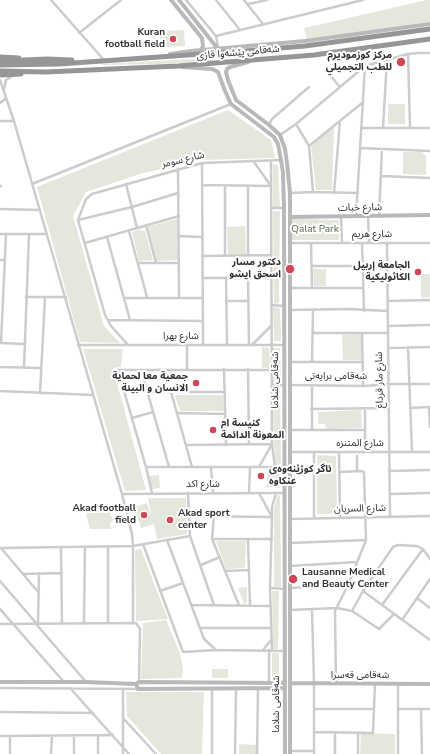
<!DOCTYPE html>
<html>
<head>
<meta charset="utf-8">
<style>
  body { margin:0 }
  canvas { display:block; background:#fff }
</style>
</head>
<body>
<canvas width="430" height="754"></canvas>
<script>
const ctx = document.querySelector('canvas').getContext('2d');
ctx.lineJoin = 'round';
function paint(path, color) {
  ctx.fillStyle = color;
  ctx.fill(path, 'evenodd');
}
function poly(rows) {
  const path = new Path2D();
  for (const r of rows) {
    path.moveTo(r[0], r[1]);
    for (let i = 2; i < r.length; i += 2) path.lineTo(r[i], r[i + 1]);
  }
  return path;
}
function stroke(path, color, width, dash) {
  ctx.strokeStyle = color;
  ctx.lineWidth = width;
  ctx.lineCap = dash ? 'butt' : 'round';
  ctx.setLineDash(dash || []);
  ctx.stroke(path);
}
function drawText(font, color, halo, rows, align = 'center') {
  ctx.font = font + ' "Nunito Sans","Noto Sans Arabic",sans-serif';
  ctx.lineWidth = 4;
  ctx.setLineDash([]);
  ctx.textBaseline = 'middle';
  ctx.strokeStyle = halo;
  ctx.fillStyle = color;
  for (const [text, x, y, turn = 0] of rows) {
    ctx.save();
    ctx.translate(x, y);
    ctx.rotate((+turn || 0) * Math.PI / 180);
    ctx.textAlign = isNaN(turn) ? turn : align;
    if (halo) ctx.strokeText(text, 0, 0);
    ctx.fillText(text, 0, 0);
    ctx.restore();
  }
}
const green = poly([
  [427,0,430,0,430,22,307,39,304,28],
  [184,30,185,46,161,47,160,31],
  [212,58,213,61,158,64,102,65,102,64],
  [388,104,405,104,405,124,388,124],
  [228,110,271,140,275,158,200,160,140,174,86,192,73,216,104,326,120,343,80,342,37,187],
  [334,126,332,190,316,190,311,146],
  [403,152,422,152,426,156,426,175,403,174],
  [273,164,278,165,280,207,273,207],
  [273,211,280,211,279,303,274,304],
  [177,219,178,260,155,261,146,227],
  [291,219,339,220,339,240,291,240],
  [245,226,246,254,228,254,227,227],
  [140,229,140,231,145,231,153,260,139,261,132,232],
  [313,269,326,269,326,286,314,286],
  [421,274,430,274,430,297,421,298],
  [273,307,280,308,281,341,274,341],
  [361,334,361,360,343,360,342,335],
  [262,347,269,348,270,368,262,368],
  [273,348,280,348,281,385,273,385],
  [83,349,123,349,121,367,113,368,146,490,125,491],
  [273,389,280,389,281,464,276,465,274,444],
  [175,395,223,395,224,411,180,411],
  [361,410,362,428,326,429,325,424,318,424,318,412],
  [317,455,336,456,337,514,317,514],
  [280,470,279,488,267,487,267,471],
  [159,475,160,488,152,489,148,476],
  [277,495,280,496,281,587,274,587,274,509],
  [148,498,186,498,187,534,157,539,154,524,141,528,134,507,147,503,152,519],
  [85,509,107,509,110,513,113,520,110,524,111,529,90,529],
  [216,541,246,541,245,568,226,569],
  [141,549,153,581,168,619,136,621,135,550],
  [247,587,247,603,244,604,238,588],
  [272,591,279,591,278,649,273,649],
  [166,620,180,653,183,669,182,678,141,679,143,623],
  [272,653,279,653,279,682,272,682],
  [212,669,228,669,228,678,212,678],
  [126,692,204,692,202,754,161,754,127,716],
  [361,733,395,734,395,754,360,754],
  [239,744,257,745,256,754,239,754]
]);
const street = poly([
  [51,0,104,60],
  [186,0,216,36,218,47],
  [216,0,240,30],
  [244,0,263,24],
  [248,4,267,0],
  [79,33,121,0],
  [216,36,363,0],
  [408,54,410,128],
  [328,73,340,87],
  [0,80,14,121,122,494,132,534,133,546,133,622],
  [4,89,6,80,12,76],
  [0,103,6,98],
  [0,121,14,121],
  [296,124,309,146,313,192],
  [269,125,272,119,309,87],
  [361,128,430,128],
  [383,128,387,59],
  [280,135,296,124,365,66,408,54,419,53,430,53],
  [309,146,362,103],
  [360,148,430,151],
  [271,161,272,444,275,467],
  [202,163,203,345],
  [178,169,179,297],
  [381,176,430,178],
  [32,184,231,104],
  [126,184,137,228],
  [202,185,271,186,254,162],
  [0,186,1,186],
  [248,186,248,255],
  [290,193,313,192,358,193],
  [334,193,340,121],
  [272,208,284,208],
  [0,209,40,210],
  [356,216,365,66],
  [368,216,369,243],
  [379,216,382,149],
  [341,217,342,243],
  [78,220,132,207,178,193],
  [146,225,156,263],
  [129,231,147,297],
  [0,234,47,234],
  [179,236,202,237],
  [107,237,130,320],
  [85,243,179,216],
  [290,243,430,243],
  [311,243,312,288],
  [362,243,364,311],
  [387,243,390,516],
  [225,255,225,186],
  [202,256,271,255],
  [0,260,4,260],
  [138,263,179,263],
  [312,266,363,266],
  [226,277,227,345],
  [203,278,271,278],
  [248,278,249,345],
  [290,288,363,288],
  [26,297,66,297],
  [124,298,203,298],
  [226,301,249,301],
  [388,301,430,300],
  [271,305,284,306],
  [290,310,349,309,388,311],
  [108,320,203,321],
  [388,326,430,325],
  [313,333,388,333],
  [362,333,363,386],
  [1,343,6,234],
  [1,343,24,344],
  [78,345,284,345],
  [128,345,111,326,105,315,78,220,86,199,92,194,202,163,281,160],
  [187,345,187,370],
  [252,345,271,326],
  [408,347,412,452],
  [388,348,430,347],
  [290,362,363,362],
  [312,362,313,310],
  [0,367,41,368],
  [24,367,29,234],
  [224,369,226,445],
  [248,369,249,445],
  [141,370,169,467],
  [272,385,284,385],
  [290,385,363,386,395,384,430,384],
  [312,386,312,430],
  [0,391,93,395],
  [148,392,225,392],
  [171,392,192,467],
  [40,393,45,297],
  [429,407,430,427],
  [410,408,430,407],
  [311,409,389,408],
  [365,409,365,452],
  [178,413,225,414],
  [132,418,153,412],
  [290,430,365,430],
  [187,445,272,444,259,467],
  [290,452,430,452],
  [339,452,340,517],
  [357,456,357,471],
  [146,467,284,467],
  [211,467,213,493],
  [389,471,430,470],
  [152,493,146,467,118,370,272,370],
  [188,493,190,536,214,605],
  [249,493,250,467],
  [259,493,272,517],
  [122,494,284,493],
  [390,494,430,493],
  [189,516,272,517],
  [214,516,212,539,239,605],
  [314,518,314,452],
  [290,519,430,516],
  [212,539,272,539],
  [167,540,204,639,216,650],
  [248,540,250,605],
  [290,543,366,540],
  [143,544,183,652,216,650,285,651],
  [61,547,62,624],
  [108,547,108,623],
  [0,548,133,546,190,536],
  [1,548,39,593],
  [201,565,220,557],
  [290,566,357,562],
  [225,571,248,570],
  [24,574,62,573],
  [0,581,37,624],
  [270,588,285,589],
  [290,588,348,585],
  [160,591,183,583],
  [363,591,430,640],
  [417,598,430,608],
  [191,605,270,606],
  [382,605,423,549],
  [0,609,64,682],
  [312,609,314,683,314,754],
  [290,610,337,608,352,611,379,629,394,614],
  [352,611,363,591,393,547,398,545,417,546,423,549,430,559],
  [402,620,430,579],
  [38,623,39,573],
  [84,623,85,547],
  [0,624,136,623,140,629,139,682],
  [36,624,86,682],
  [200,628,271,628],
  [263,650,271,640],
  [269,650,269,683],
  [272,651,270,588,272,517,272,507,276,493],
  [336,684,335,611,348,585,366,540,364,472,362,471,340,472],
  [0,688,138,689],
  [70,688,129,754],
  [123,689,123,754],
  [314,709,374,709],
  [399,709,430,709],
  [421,709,422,754],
  [0,712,93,713],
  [123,718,156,754],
  [314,732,373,733,375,684],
  [335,733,335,754],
  [0,736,113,735],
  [98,736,98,754],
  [290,751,314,751],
  [10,754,10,736],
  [51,754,52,736],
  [74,754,74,736],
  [212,754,212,689],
  [235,754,236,689],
  [257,754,258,689],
  [358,754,358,733],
  [398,754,398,684]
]);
const secondary = poly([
  [171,0,202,38,203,46,201,50],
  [179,0,218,49],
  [170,54,191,51,305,41,430,24],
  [248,62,230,67,227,69,226,72,228,80,236,100,269,125,280,135,285,149,287,163,290,193,290,754],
  [182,67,212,69,218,72,225,91,231,104,274,137,278,144,281,160,283,173,284,208,285,754],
  [290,217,430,215],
  [0,682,86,682,136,684,139,682,280,683,285,682],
  [290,683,430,684],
  [136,684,138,689,285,688]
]);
const highway = poly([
  [0,57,19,58],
  [0,61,47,59,72,60],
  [0,65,59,64,245,51,305,46,430,29],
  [0,71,46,72,178,66,314,55,430,39],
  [0,75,21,74]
]);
const markers = [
  [173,39,4,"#d14657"],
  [401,62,5,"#d14657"],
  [290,269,5,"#d14657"],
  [418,272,4,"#d14657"],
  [196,383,4,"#d14657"],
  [213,430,4,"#d14657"],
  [261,476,4,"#d14657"],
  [144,515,4,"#d14657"],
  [170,520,4,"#d14657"],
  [293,579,5,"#d14657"]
];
const poiNames = [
  ["Kuran",165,33],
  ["football field",165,45],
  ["مركز كوزموديرم",392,56],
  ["للطب التجميلي",392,68],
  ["دكتور مسار",281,263],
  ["اسحق ايشو",281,275],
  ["الجامعة إربيل",410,266],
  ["الكاثوليكية",410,278],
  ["جمعية معا لحماية",188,377],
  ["الانسان و البيئة",188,389],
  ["كنيسة ام",221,424,"left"],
  ["المعونة الدائمة",221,436,"left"],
  ["ئاگر كوژێنه‌وه‌ی",269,470,"left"],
  ["عنكاوه",269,482,"left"],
  ["Akad football",136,509],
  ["field",136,521],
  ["Akad sport",178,514,"left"],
  ["center",178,526,"left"],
  ["Lausanne Medical",302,573,"left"],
  ["and Beauty Center",302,585,"left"]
];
const streetNames = [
  ["شەقامی پێشەوا قازی",238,53,-5],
  ["شارع سومر",183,160,-13],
  ["شارع خبات",360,208,-1],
  ["شارع هريم",372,235],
  ["شارع بهرا",181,337],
  ["شەقامی برایەتی",336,377],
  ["شەقامی شلاما",276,380,-90],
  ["شارع مار قرداغ",380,380,-91],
  ["شارع المتنزه",360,444],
  ["شارع اكد",203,485],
  ["شارع السريان",360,509,-1],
  ["شەقامی قەسرا",360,676],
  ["شەقامی شلاما",277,704,-90]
];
const parkNames = [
  ["Qalat Park",315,230]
];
paint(green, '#e3e7dc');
stroke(street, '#ccc', 2.5);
stroke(secondary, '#b9b9b9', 4);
stroke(highway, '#969696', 5);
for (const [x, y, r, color] of markers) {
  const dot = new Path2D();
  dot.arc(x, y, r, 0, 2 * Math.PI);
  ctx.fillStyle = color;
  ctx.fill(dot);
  stroke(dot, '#fff', 1.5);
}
drawText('bold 10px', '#2f2f2f', '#fff', poiNames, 'right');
drawText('10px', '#2f2f2f', '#fff', streetNames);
drawText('10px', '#546641', '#fff', parkNames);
</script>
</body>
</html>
